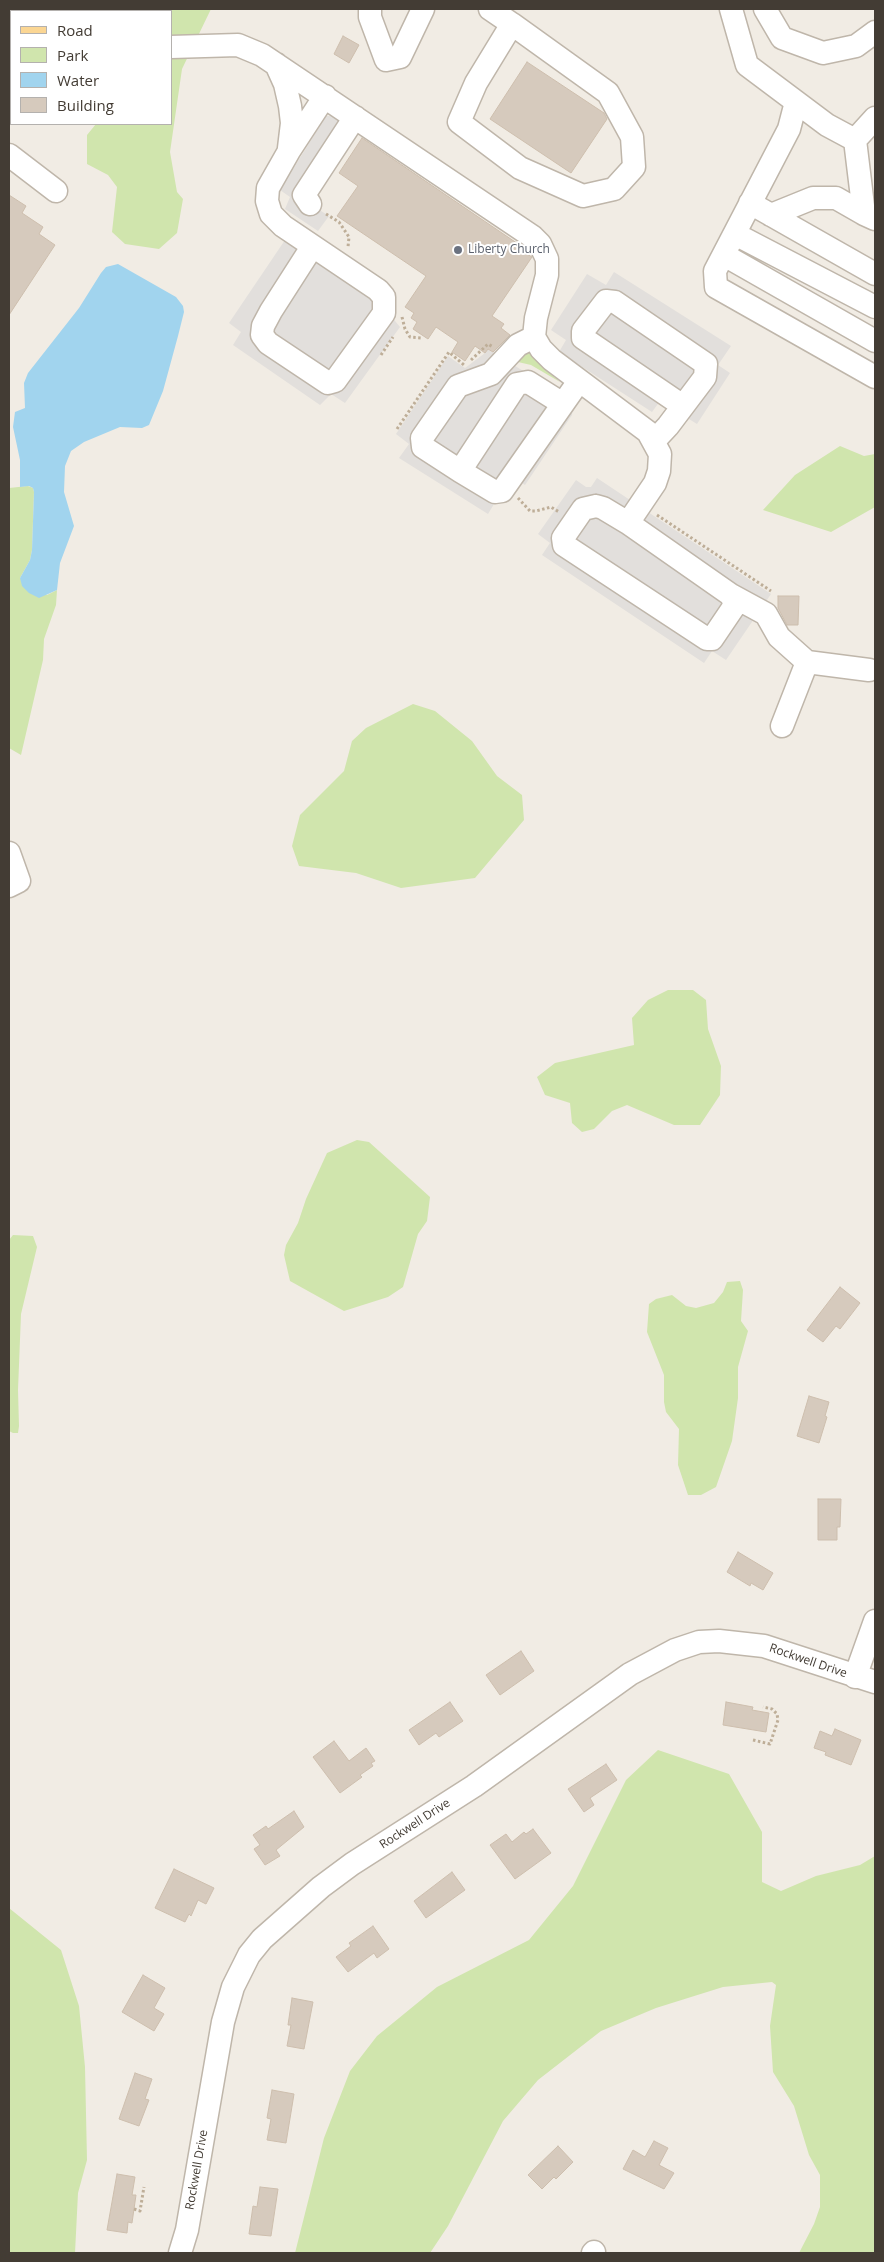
<!DOCTYPE html>
<html>
<head>
<meta charset="utf-8">
<style>
  body { margin:0 }
  #map { position:relative; width:884px; height:2262px; overflow:hidden; background:#f1ece4; font-family:"Open Sans",sans-serif }
  canvas { display:block }
  .frame { position:absolute; inset:0; border:10px solid #433c34; pointer-events:none }
  .legend { position:absolute; left:10px; top:10px; width:162px; height:115px; box-sizing:border-box; background:#fff; border:1px solid #b4b1ae; margin:0; padding:6px 9px; list-style:none; font-size:15px; color:#433c34 }
  .legend li { display:flex; align-items:center; gap:10px; height:25px }
  .legend b { width:25px; border:1px solid #b4b1ae }
</style>
</head>
<body>
<div id="map">
<canvas width="884" height="2262"></canvas>
<div class="frame"></div>
<ul class="legend">
<li><b style="height:6px;background:#fbd693"></b>Road</li>
<li><b style="height:14px;background:#d0e5ad"></b>Park</li>
<li><b style="height:14px;background:#a1d4ee"></b>Water</li>
<li><b style="height:14px;background:#d6cabd"></b>Building</li>
</ul>
</div>
<script>
const ctx = document.querySelector('canvas').getContext('2d');
ctx.lineJoin = 'round';
function paint(path, color) {
  ctx.fillStyle = color;
  ctx.fill(path, 'evenodd');
}
function poly(rows) {
  const path = new Path2D();
  for (const r of rows) {
    path.moveTo(r[0], r[1]);
    for (let i = 2; i < r.length; i += 2) path.lineTo(r[i], r[i + 1]);
  }
  return path;
}
function stroke(path, color, width, dash) {
  ctx.strokeStyle = color;
  ctx.lineWidth = width;
  ctx.lineCap = dash ? 'butt' : 'round';
  ctx.setLineDash(dash || []);
  ctx.stroke(path);
}
function drawText(font, color, halo, rows, align = 'center') {
  ctx.font = font + ' "Open Sans",sans-serif';
  ctx.lineWidth = 4;
  ctx.setLineDash([]);
  ctx.textBaseline = 'middle';
  ctx.strokeStyle = halo;
  ctx.fillStyle = color;
  for (const [text, x, y, turn = 0] of rows) {
    ctx.save();
    ctx.translate(x, y);
    ctx.rotate((+turn || 0) * Math.PI / 180);
    ctx.textAlign = isNaN(turn) ? turn : align;
    if (halo) ctx.strokeText(text, 0, 0);
    ctx.fillText(text, 0, 0);
    ctx.restore();
  }
}
const green = poly([
  [170,9,211,9,182,69,170,152,177,192,183,199,177,233,159,249,125,244,112,232,117,187,108,175,87,164,87,135,96,124,171,124,171,11,167,11],
  [529,349,546,370,560,382,531,365,518,362],
  [840,446,864,456,875,454,875,507,831,532,763,510,795,475],
  [28,486,33,488,34,492,32,550,30,560,20,578,47,595,57,590,56,605,44,639,43,660,21,755,9,748,9,488],
  [413,704,435,711,472,741,497,776,522,795,524,820,475,878,401,888,356,873,299,866,292,846,300,815,344,771,352,741,366,728],
  [668,990,693,990,706,1000,708,1029,721,1066,720,1095,700,1125,674,1125,627,1105,612,1111,594,1129,582,1132,572,1123,570,1103,545,1095,537,1077,555,1063,634,1045,632,1018,648,1000],
  [357,1140,369,1142,430,1197,427,1221,418,1234,403,1287,388,1297,344,1311,290,1281,284,1255,286,1245,298,1223,306,1199,327,1153],
  [13,1235,33,1236,37,1247,21,1314,18,1390,19,1426,18,1433,13,1433,9,1431,9,1240],
  [740,1281,743,1290,741,1321,748,1331,738,1367,738,1398,732,1441,716,1487,701,1495,688,1495,678,1465,679,1429,666,1412,664,1402,664,1375,647,1332,649,1304,656,1299,672,1295,686,1306,696,1308,714,1303,723,1292,727,1282],
  [658,1750,729,1774,762,1832,762,1882,781,1891,816,1876,860,1865,875,1856,875,2253,799,2253,814,2224,820,2207,820,2175,809,2155,794,2106,773,2072,770,2026,776,1985,772,1982,723,1987,656,2008,601,2031,538,2080,503,2121,448,2226,430,2253,295,2253,324,2138,350,2071,377,2036,437,1987,529,1940,573,1886,626,1780],
  [9,1908,61,1950,79,2006,85,2067,87,2160,78,2193,75,2253,9,2253]
]);
const parking = poly([
  [326,116,335,116,347,129,310,204,329,216,318,231,285,209,290,197,280,190],
  [285,240,372,293,400,327,345,403,331,394,320,405,233,345,241,332,229,323],
  [614,272,731,346,718,365,730,373,697,424,660,401,652,412,559,352,566,340,551,330,587,274,606,285],
  [488,349,573,402,572,415,525,485,518,480,497,499,488,514,399,458,409,444,396,434,448,356,465,368,485,353],
  [597,478,771,594,726,660,712,651,704,663,542,555,550,543,538,534,576,480,586,487,591,487]
]);
const water = poly([
  [118,264,176,297,183,306,184,312,178,336,163,391,149,425,142,428,120,427,84,442,71,451,65,466,64,492,74,526,60,563,57,590,39,598,29,593,22,586,20,578,30,560,32,550,34,492,33,488,29,486,20,487,20,460,13,427,15,412,25,408,24,383,28,373,79,308,101,273,106,267]
]);
const building = poly([
  [343,36,359,45,349,63,334,54,343,36],
  [527,62,604,113,607,119,571,173,490,119,527,62],
  [362,138,527,250,525,253,532,257,492,316,504,324,501,328,510,335,493,352,488,349,485,353,475,346,465,361,452,352,458,342,436,327,428,339,413,329,417,322,411,318,414,313,405,307,426,276,337,216,358,186,339,173,362,138],
  [9,195,26,206,22,213,43,227,39,234,55,245,9,315,9,195],
  [778,596,799,596,798,625,787,625,778,608,778,596],
  [840,1287,860,1303,840,1329,836,1326,823,1342,807,1330,840,1287],
  [809,1396,829,1402,825,1416,827,1417,819,1443,797,1436,809,1396],
  [818,1499,841,1499,840,1527,837,1527,837,1540,818,1540,818,1499],
  [738,1552,773,1573,763,1590,751,1583,750,1586,727,1572,738,1552],
  [521,1651,534,1671,500,1695,486,1675,521,1651],
  [450,1702,463,1721,439,1737,436,1733,419,1745,409,1730,450,1702],
  [726,1702,753,1707,752,1710,769,1713,766,1732,723,1725,726,1702],
  [835,1729,861,1740,851,1765,825,1755,826,1752,814,1748,820,1731,832,1736,835,1729],
  [334,1741,349,1761,366,1748,375,1761,371,1763,373,1766,360,1775,362,1777,340,1793,313,1757,334,1741],
  [606,1764,617,1780,590,1798,594,1805,584,1812,568,1789,606,1764],
  [294,1811,304,1827,276,1850,280,1856,265,1865,254,1849,260,1845,253,1835,266,1826,268,1829,294,1811],
  [533,1829,551,1853,515,1879,490,1845,506,1834,512,1842,524,1832,526,1834,533,1829],
  [174,1869,214,1888,206,1904,198,1900,191,1916,189,1914,185,1922,155,1908,174,1869],
  [452,1872,465,1890,426,1918,414,1901,452,1872],
  [373,1926,389,1949,377,1958,374,1953,348,1972,336,1957,351,1946,349,1943,373,1926],
  [143,1975,165,1988,154,2008,164,2014,154,2031,122,2012,143,1975],
  [292,1998,313,2002,304,2049,287,2046,291,2025,288,2025,292,1998],
  [135,2073,152,2079,145,2099,149,2100,139,2126,119,2119,135,2073],
  [272,2090,294,2094,286,2143,267,2140,271,2119,267,2118,272,2090],
  [654,2141,668,2148,659,2165,674,2173,664,2189,623,2169,633,2150,645,2157,654,2141],
  [558,2146,573,2162,556,2179,554,2177,542,2189,528,2175,558,2146],
  [117,2174,135,2177,132,2195,136,2195,132,2223,128,2222,127,2233,107,2230,117,2174],
  [260,2187,278,2189,271,2236,249,2234,253,2206,257,2207,260,2187]
]);
const path = poly([
  [326,214,339,222,349,237,348,247],
  [402,317,405,329,410,337,422,338],
  [381,355,393,337],
  [471,360,488,344,493,347],
  [397,429,449,352,464,365],
  [518,498,530,511,536,511,551,507,559,512],
  [657,515,771,591],
  [753,1740,770,1744,778,1720,777,1714,772,1709,763,1707],
  [134,2209,140,2211,144,2187]
]);
const minor = poly([
  [63,9,66,11],
  [370,9,370,17,386,60,400,57,423,9],
  [490,9,512,24,608,93,632,137,634,167,614,189,583,196,520,168,459,122,476,83,512,24],
  [731,9,747,65,827,125,855,140],
  [765,9,782,38,823,53,856,46,875,32],
  [171,47,238,45,262,55,533,237,540,244,547,259,547,275,536,318,534,337,541,349,552,360,648,432,660,454,659,471,655,483,628,523],
  [276,64,285,84,290,106,292,123,289,148],
  [796,102,789,129,715,271,716,287,875,377],
  [855,140,864,214,875,219],
  [855,140,875,118],
  [9,155,56,191],
  [750,203,875,274],
  [310,204,304,195,355,117],
  [771,215,813,198,836,198,864,214],
  [735,234,875,307],
  [312,247,271,311,263,326,262,335,268,343,328,383,335,381,384,313,384,297,378,290,283,226,271,214,267,201,268,188,289,151,325,96],
  [724,255,875,341],
  [563,404,528,382,517,384,460,471,495,492,502,491,579,381],
  [654,441,668,426,705,377,706,364,615,302,606,301,583,331,583,338,683,406],
  [460,471,423,447,422,438,458,386,491,374,518,345,534,337],
  [596,506,603,508,628,523,731,595,735,605,712,639,707,639,564,545,563,538,583,509,596,506],
  [731,595,766,614,779,637,807,662,869,670],
  [782,726,807,662],
  [9,853,19,881,9,886],
  [855,1677,875,1621],
  [180,2253,187,2230,223,2022,233,1987,249,1955,262,1939,321,1887,352,1864,474,1786,630,1674,675,1650,699,1642,719,1641,764,1646,875,1682],
  [593,2253,594,2252]
]);
const major = poly([
  [41,11,43,9],
  [9,59,11,55]
]);
const markers = [
  [458,250,5,"#6b7280"]
];
const worshipNames = [
  ["Liberty Church",468,250]
];
const streetNames = [
  ["Rockwell Drive",808,1661,19],
  ["Rockwell Drive",415,1824,-33],
  ["Rockwell Drive",197,2170,-80]
];
paint(green, '#d0e5ad');
paint(parking, '#e2dfdc');
paint(water, '#a1d4ee');
paint(building, '#d6cabd');
stroke(building, '#cdbead', 1);
stroke(minor, '#bfb6aa', 25);
stroke(major, '#e0b163', 30);
stroke(path, '#beae98', 3, [2.5, 2.5]);
stroke(minor, '#fff', 22);
stroke(major, '#fbd693', 28);
for (const [x, y, r, color] of markers) {
  const dot = new Path2D();
  dot.arc(x, y, r, 0, 2 * Math.PI);
  ctx.fillStyle = color;
  ctx.fill(dot);
  stroke(dot, '#fff', 2);
}
drawText('12px', '#5b616d', '#fff', worshipNames, 'left');
drawText('12px', '#433c34', '#fff', streetNames);
</script>
</body>
</html>
